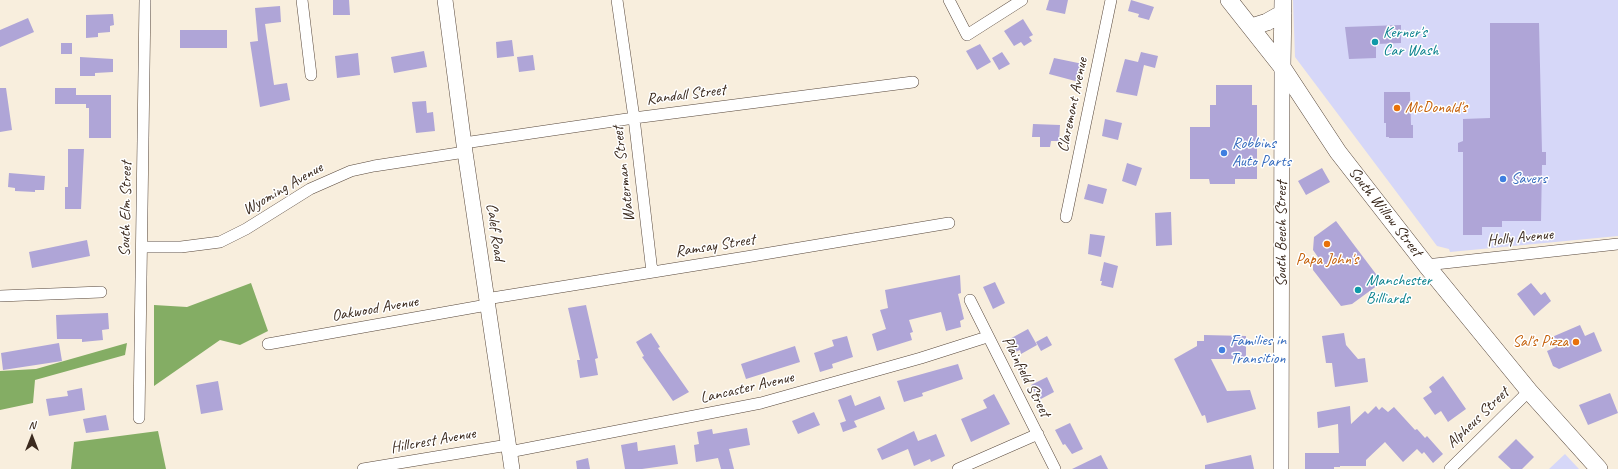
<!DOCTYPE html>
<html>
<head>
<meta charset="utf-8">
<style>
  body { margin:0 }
  #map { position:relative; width:1618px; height:469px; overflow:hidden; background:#f8eedd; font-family:Caveat,sans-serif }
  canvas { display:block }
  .north { position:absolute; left:12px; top:417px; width:40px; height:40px; -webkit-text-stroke:3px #fff; paint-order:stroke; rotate:0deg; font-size:11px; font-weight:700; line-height:16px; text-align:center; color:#3b2a1e }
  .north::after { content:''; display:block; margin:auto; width:14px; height:18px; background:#3b2a1e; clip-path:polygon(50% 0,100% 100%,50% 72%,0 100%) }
</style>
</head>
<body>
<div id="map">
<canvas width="1618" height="469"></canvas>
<div class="north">N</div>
</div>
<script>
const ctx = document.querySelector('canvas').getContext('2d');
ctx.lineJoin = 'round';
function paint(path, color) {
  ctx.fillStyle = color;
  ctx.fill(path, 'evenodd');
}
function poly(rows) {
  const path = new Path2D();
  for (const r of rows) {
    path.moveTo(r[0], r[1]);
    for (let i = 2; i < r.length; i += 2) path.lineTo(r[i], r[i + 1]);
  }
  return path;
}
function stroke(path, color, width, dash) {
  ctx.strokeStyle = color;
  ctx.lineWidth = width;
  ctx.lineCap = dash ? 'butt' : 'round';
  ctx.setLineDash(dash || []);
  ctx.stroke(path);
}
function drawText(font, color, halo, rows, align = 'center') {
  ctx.font = font + ' Caveat,sans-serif';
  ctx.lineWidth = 3;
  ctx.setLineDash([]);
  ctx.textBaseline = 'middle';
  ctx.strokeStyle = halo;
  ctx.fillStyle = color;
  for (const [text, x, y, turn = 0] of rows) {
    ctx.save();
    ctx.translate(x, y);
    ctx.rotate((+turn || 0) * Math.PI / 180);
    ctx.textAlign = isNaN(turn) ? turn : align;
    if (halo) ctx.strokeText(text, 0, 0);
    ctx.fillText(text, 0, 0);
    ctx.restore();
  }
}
const built = poly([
  [1293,0,1618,0,1618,236,1450,252,1449,249,1437,246,1295,57],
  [1565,454,1579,469,1549,469]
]);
const forest = poly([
  [251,283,268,331,240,345,220,340,154,386,154,305,187,307],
  [127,343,125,355,35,380,33,403,0,410,0,371,36,369],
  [158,431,166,469,71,469,74,442]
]);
const building = poly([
  [333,0,349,0,350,15,333,15],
  [1049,0,1068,0,1065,14,1046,10],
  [1131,0,1154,7,1149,20,1138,17,1139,14,1128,11],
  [280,6,281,22,265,24,274,85,287,83,290,100,260,107,250,42,258,41,255,8],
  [113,14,114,25,110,26,110,32,98,33,98,37,86,38,86,15],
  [28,18,34,32,0,47,0,30],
  [1023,19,1033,35,1029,37,1032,41,1024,46,1021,42,1014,46,1004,31],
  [1490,23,1539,23,1542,152,1546,152,1546,165,1542,165,1541,221,1502,221,1502,227,1482,227,1482,235,1463,235,1463,152,1458,152,1458,143,1463,141,1463,119,1490,118],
  [1401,25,1401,43,1376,44,1376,58,1349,59,1345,27],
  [180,30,227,30,227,48,180,48],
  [512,40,514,56,497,58,496,42],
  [61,43,72,43,72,54,61,54],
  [980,44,991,62,977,70,966,51],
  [424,51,427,67,394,73,391,57],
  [1002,52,1010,64,999,70,992,58],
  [1141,52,1158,56,1155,68,1144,65,1137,96,1116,92,1125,59,1138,62],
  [358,53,360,75,337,78,335,56],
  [533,55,535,70,519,72,517,57],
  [80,57,113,59,113,72,95,73,95,76,80,76],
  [1054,58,1083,64,1079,82,1049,74],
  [1216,85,1252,85,1252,105,1257,105,1257,179,1235,179,1235,184,1210,184,1209,179,1190,179,1190,127,1210,127,1210,105,1216,105],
  [0,88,6,88,12,130,0,132],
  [55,88,76,88,76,95,111,95,111,138,89,138,89,108,86,108,86,104,55,104],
  [1384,92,1410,92,1411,125,1413,125,1413,138,1389,138,1389,137,1386,137,1386,123,1384,123],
  [426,101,427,113,433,112,435,131,416,133,412,102],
  [1105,119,1122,123,1118,140,1102,136],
  [1033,124,1060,125,1059,141,1051,141,1050,147,1040,147,1040,137,1032,137],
  [68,149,84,149,81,209,65,209,65,187,68,187],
  [1127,163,1142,168,1136,186,1122,181],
  [1322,168,1330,182,1306,195,1298,181],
  [9,173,45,176,44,190,35,190,35,192,15,191,15,188,8,187],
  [1088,184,1107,189,1103,204,1084,199],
  [1171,212,1172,245,1156,246,1155,213],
  [1336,221,1382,282,1352,304,1341,306,1313,270,1313,264,1320,260,1313,250,1314,237],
  [1090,234,1105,236,1101,257,1088,254],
  [87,240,90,256,32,268,29,252],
  [1104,262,1118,266,1113,288,1101,285,1102,281,1100,281],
  [960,275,961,293,958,294,964,319,960,321,961,327,946,331,941,312,909,320,913,332,910,333,912,340,877,351,872,334,886,329,880,310,888,308,885,290],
  [995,282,1005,303,993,309,983,287],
  [1531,283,1541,295,1545,292,1551,301,1534,316,1517,294],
  [586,305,598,358,595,359,598,375,580,378,577,360,580,360,568,308],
  [108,313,109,329,102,330,103,340,82,342,82,339,57,339,56,315],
  [1580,325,1585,336,1594,332,1602,351,1559,369,1553,366,1547,351,1556,347,1552,337],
  [1028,329,1037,345,1021,354,1020,350,1013,353,1006,341],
  [651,333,660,347,658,348,689,392,673,401,642,357,644,356,636,342],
  [1344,333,1346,345,1358,359,1365,358,1368,382,1335,387,1332,363,1326,363,1322,336],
  [1204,335,1246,336,1246,359,1211,359,1227,391,1250,390,1256,409,1207,423,1205,415,1202,416,1174,359,1197,346,1197,341,1204,341],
  [847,336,853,357,832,364,833,368,820,372,814,353,834,346,832,340],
  [1047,336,1052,345,1041,351,1036,342],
  [59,343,62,361,3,370,1,353],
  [795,346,800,362,746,379,741,364],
  [958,364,963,379,922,393,923,396,904,402,897,381],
  [1443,376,1466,409,1448,422,1441,411,1435,415,1423,398,1432,392,1429,387],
  [1047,377,1054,392,1039,400,1031,385],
  [218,381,223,410,201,414,196,385],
  [82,388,85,410,49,416,46,399,68,396,67,391],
  [1610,393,1618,413,1588,425,1579,405],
  [994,394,1010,424,971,442,961,419,987,408,983,400],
  [851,395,855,406,880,396,885,409,854,421,857,427,843,432,840,423,846,421,838,400],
  [1350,406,1351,424,1365,411,1368,414,1376,406,1379,410,1382,407,1388,412,1394,407,1415,430,1417,429,1425,438,1427,436,1443,454,1433,463,1424,452,1422,454,1417,449,1403,462,1385,442,1366,460,1366,466,1340,466,1340,467,1334,467,1334,469,1305,469,1305,453,1339,453,1338,424,1318,428,1317,412],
  [814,412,820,425,798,434,792,421],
  [106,415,109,430,86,433,83,419],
  [1070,423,1083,449,1072,454,1065,444,1063,445,1055,430],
  [747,428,750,445,729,449,734,469,721,469,718,458,696,462,694,445,699,444,697,432,712,429,713,434],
  [914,431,918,441,936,434,945,456,931,462,930,459,914,466,908,449,882,460,877,449],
  [1516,439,1534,457,1522,469,1511,469,1498,457],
  [637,442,638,451,675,445,678,464,642,469,625,469,621,445],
  [1101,455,1108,469,1072,469],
  [1251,455,1254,469,1205,469,1205,465],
  [588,458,590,469,577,469,576,461]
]);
const street = poly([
  [302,0,311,75],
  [617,0,634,118,652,272],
  [949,0,967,35,1022,0],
  [464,143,634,118,913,82],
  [1066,217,1111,0],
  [142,247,181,247,220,242,246,229,310,189,351,171,374,166,465,152],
  [1426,265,1618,244],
  [0,296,101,292],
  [486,299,746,257,949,223],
  [970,300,1055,469],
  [268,344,487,305],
  [139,418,145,0],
  [509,452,761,403,921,358,987,337],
  [363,469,508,445],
  [958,469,1038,434],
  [1450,469,1529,391]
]);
const secondary = poly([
  [445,0,465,152,512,469],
  [1281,469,1282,67]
]);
const primary = poly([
  [1229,0,1282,67,1338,152,1426,265,1529,391,1599,469],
  [1251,27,1267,22,1283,13],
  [1282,67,1283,0]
]);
const markers = [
  [1375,42,4,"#0f9aa8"],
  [1397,108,4,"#e8710a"],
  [1224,153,4,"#3f7fe0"],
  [1503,179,4,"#3f7fe0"],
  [1327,244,4,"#e8710a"],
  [1358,290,4,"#0f9aa8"],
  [1576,342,4,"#e8710a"],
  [1222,350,4,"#3f7fe0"]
];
const cultureNames = [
  ["Kerner's",1383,33],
  ["Car Wash",1383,51],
  ["Manchester",1366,281],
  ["Billiards",1366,299]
];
const streetNames = [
  ["Randall Street",686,95,-7],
  ["Claremont Avenue",1073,105,-78],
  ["Waterman Street",624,174,-97],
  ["Wyoming Avenue",283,189,-30],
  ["South Elm Street",126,209,-89],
  ["South Willow Street",1385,212,52],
  ["Calef Road",495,232,82],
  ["South Beech Street",1282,234,-90],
  ["Holly Avenue",1520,238,-6],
  ["Ramsay Street",715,246,-9],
  ["Oakwood Avenue",375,309,-10],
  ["Plainfield Street",1026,377,63],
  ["Lancaster Avenue",747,388,-13],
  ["Alpheus Street",1478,418,-44],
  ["Hillcrest Avenue",433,441,-10]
];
const foodNames = [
  ["McDonald's",1405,108],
  ["Papa John's",1327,260,"center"],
  ["Sal's Pizza",1568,342,"right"]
];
const shopNames = [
  ["Robbins",1232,144],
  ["Auto Parts",1232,162],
  ["Savers",1511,179],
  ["Families in",1230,341],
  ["Transition",1230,359]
];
paint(built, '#d6d7f8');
paint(forest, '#84ad64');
paint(building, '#afa5d7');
stroke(street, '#57473b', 12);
stroke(secondary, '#57473b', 16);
stroke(primary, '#57473b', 18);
stroke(street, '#fff', 11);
stroke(secondary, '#fff', 15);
stroke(primary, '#fff', 17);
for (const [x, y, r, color] of markers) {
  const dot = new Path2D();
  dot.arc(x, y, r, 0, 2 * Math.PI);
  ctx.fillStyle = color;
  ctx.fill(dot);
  stroke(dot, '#fff', 1.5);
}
drawText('16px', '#0d838f', '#fff', cultureNames, 'left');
drawText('16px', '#3b2a1e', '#fff', streetNames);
drawText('16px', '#c56008', '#fff', foodNames, 'left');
drawText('16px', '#366cbe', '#fff', shopNames, 'left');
</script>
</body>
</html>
